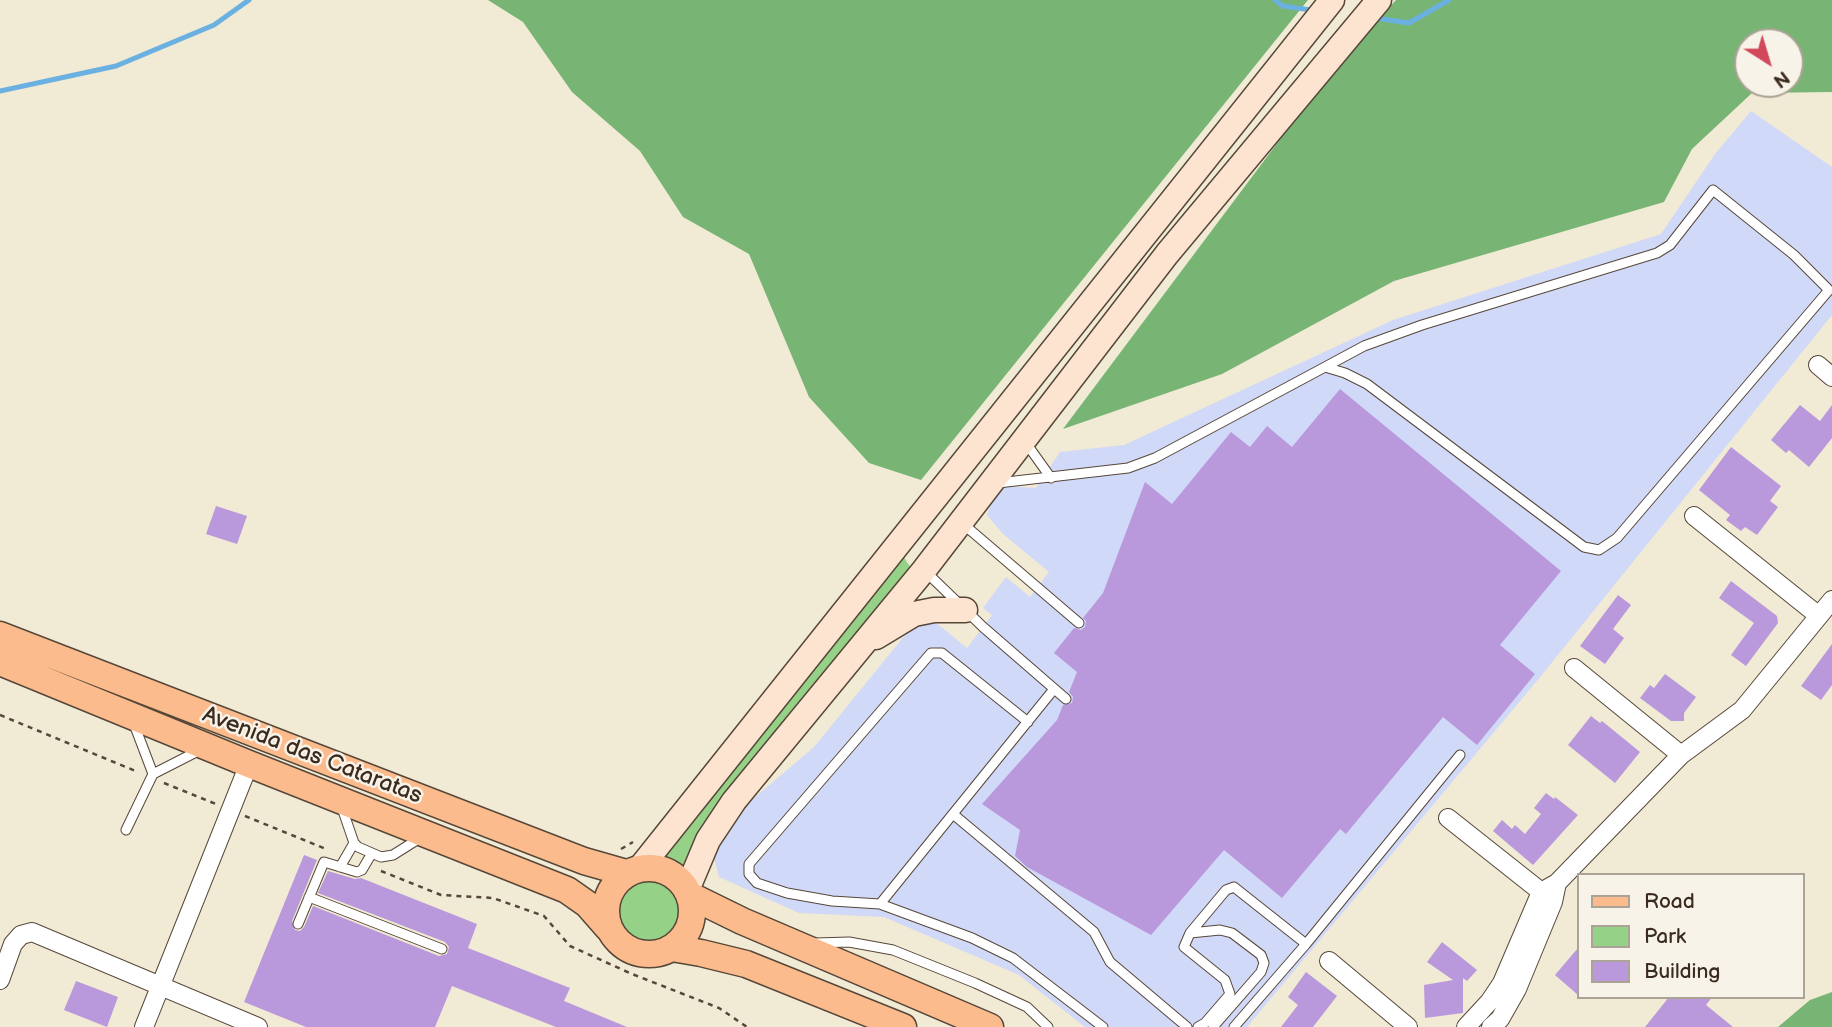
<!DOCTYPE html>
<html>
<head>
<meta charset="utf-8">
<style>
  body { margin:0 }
  #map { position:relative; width:1832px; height:1027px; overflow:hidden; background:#f1ead5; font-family:"Balsamiq Sans",sans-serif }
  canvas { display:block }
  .legend { position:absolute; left:1577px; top:873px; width:228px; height:126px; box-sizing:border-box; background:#f7f3e8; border:2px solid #aca397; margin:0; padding:9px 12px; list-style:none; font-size:21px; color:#3b2a1e }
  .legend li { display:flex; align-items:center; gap:14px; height:35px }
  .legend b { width:35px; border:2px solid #aca397 }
  .north { position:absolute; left:1734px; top:28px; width:70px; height:70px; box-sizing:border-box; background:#f7f3e8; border:2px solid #aca397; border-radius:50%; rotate:143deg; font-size:19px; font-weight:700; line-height:28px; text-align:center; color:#3b2a1e }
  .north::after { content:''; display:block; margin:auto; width:24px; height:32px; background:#d1495b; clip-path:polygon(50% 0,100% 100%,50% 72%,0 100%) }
</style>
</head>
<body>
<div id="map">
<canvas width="1832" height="1027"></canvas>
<ul class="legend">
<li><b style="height:9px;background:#fbbb8c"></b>Road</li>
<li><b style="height:19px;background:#95d287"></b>Park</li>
<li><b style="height:19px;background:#b999db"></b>Building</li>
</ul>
<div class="north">N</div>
</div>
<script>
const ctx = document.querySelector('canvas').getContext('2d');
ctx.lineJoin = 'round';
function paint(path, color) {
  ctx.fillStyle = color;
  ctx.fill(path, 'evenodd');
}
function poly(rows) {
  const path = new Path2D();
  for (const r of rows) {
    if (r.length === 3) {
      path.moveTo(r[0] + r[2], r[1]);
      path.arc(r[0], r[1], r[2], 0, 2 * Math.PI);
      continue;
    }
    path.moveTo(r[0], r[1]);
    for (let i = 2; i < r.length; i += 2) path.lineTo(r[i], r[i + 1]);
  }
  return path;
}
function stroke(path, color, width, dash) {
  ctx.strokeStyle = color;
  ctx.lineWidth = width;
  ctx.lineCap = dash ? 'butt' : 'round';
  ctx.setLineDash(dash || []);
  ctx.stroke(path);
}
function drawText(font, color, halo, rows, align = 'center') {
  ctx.font = font + ' "Balsamiq Sans",sans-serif';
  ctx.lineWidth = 5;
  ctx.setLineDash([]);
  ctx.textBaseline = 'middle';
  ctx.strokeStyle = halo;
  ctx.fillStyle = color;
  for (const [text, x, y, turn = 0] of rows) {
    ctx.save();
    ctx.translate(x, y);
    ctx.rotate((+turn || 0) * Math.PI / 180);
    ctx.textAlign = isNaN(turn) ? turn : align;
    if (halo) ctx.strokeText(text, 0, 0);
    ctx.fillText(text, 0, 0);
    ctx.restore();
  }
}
const built = poly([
  [1751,111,1832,167,1832,315,1541,676,1247,1027,1085,1027,1019,975,884,917,799,913,719,877,714,858,714,848,740,810,814,747,914,624,934,621,967,648,992,615,983,608,1006,577,1030,597,1049,572,1003,534,987,515,991,502,1005,486,1036,488,1060,452,1124,445,1393,320,1661,234,1715,154]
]);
const green = poly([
  [903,556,911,568,690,871,672,863,655,860],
  [649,911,31]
]);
const forest = poly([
  [488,0,1308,0,921,480,869,463,809,397,749,254,683,217,640,151,572,92,523,22],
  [1396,0,1832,0,1832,92,1752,93,1692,149,1664,202,1394,281,1222,374,1063,429,1338,62],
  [1748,42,1790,42,1790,84,1748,84],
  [1832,992,1832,1027,1778,1027,1810,1000]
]);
const stream = poly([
  [1275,0,1283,6,1311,10],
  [1375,18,1409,23,1449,0],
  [0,91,116,66,214,25,249,0]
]);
const building = poly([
  [1340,389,1561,571,1500,645,1535,674,1477,745,1443,717,1346,834,1340,829,1282,898,1224,850,1151,935,1027,867,1015,856,1020,830,982,804,1057,720,1063,705,1072,703,1073,697,1069,692,1077,672,1054,653,1074,628,1081,630,1085,627,1086,621,1083,618,1103,593,1145,482,1172,504,1231,432,1250,447,1267,426,1292,447],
  [1800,405,1820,421,1832,405,1832,438,1809,467,1789,450,1786,453,1771,440],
  [1731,447,1781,486,1770,501,1778,507,1757,535,1745,527,1741,531,1726,520,1730,515,1699,490],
  [216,506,247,516,237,544,206,534],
  [1731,581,1777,616,1778,623,1746,666,1731,655,1754,623,1719,598],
  [1618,595,1631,605,1613,629,1624,638,1605,664,1580,646],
  [1832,644,1832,685,1821,700,1801,686],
  [1665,674,1696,697,1684,713,1684,721,1671,721,1640,698,1650,685,1654,688],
  [1591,716,1600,723,1602,721,1640,752,1615,783,1568,745],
  [1546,793,1554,799,1555,797,1578,815,1533,865,1493,831,1502,820,1512,829,1515,825,1525,834,1541,814,1534,808],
  [304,855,317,860,292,921,295,930,300,931,304,927,313,906,439,956,447,954,449,947,445,942,318,893,328,871,355,879,361,878,477,924,468,948,570,988,564,1001,627,1027,556,1027,452,986,435,1027,306,1027,244,1002],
  [1442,942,1477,970,1467,981,1463,978,1463,1013,1425,1018,1424,985,1453,980,1427,962],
  [1578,948,1578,995,1555,975],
  [1306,972,1337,996,1313,1027,1281,1027,1298,1005,1288,997],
  [76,981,118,997,107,1027,64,1010],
  [1669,997,1712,997,1706,1005,1733,1027,1645,1027]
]);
const path = poly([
  [0,715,138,772],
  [164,783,216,804],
  [245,816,326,849],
  [621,849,633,842],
  [381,871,441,895,493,898,544,916,570,946,632,974,719,1008,747,1027]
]);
const lane = poly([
  [1026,443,1051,478],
  [998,483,1128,468,1155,458,1325,367,1364,346,1422,325,1657,253,1670,245,1713,190,1794,255,1829,290,1617,538,1599,550,1584,547,1367,384,1345,373,1325,367],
  [962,523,1079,623],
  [925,571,983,627,1066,699],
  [1028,722,942,653,931,653,749,864,749,874,757,883,787,893,832,901,880,904,972,938,1013,958,1103,1027],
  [134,724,153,774],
  [341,805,354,843,358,847,381,857,393,855,420,838],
  [953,814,1094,932,1110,962,1187,1027],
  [126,830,153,774,202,749],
  [340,867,354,843],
  [309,897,442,949],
  [880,904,1054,689],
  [298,924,324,862,357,872,362,870,372,853],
  [1190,933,1220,930,1232,933,1261,955,1264,963,1261,972,1213,1027],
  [815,943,849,942,893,950,975,983,1027,1007,1048,1027],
  [1198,1027,1205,1023,1230,994,1225,980,1184,947,1190,933,1226,890,1234,887,1306,944],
  [1234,1027,1306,944,1460,755]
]);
const street = poly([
  [1818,365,1832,377],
  [1694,516,1819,616],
  [1574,668,1681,755],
  [1448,818,1549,898],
  [1329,961,1408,1027],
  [0,980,13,944,21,935,32,932,258,1027],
  [144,1027,249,764],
  [1466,1027,1490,1001,1502,983,1541,892,1557,883,1681,755,1742,710,1832,600],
  [1491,1027,1500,1019,1517,989,1553,902,1557,883]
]);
const secondary = poly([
  [876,637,914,614,934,610,965,610],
  [640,868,1332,0],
  [687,890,708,840,734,801,924,570,1167,254,1379,0]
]);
const primary = poly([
  [0,635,584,861,626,873],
  [0,662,249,764,567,890,587,904,608,928],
  [649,911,43],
  [689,895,742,921,990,1027],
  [672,948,701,953,746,964,903,1027]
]);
const streetNames = [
  ["Avenida das Cataratas",312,756,21]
];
paint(built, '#d1d9f9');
paint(green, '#95d287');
paint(forest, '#78b474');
stroke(stream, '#6ab1e1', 5);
paint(building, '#b999db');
stroke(lane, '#564739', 11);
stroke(street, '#564739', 20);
stroke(secondary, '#564739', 27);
stroke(primary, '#564739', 29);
stroke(path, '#564739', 2.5, [5, 5]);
stroke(lane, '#fff', 9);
stroke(street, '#fff', 18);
stroke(secondary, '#fde4d1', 24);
stroke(primary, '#fbbb8c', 26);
drawText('23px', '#3b2a1e', '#f7f3e8', streetNames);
</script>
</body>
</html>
